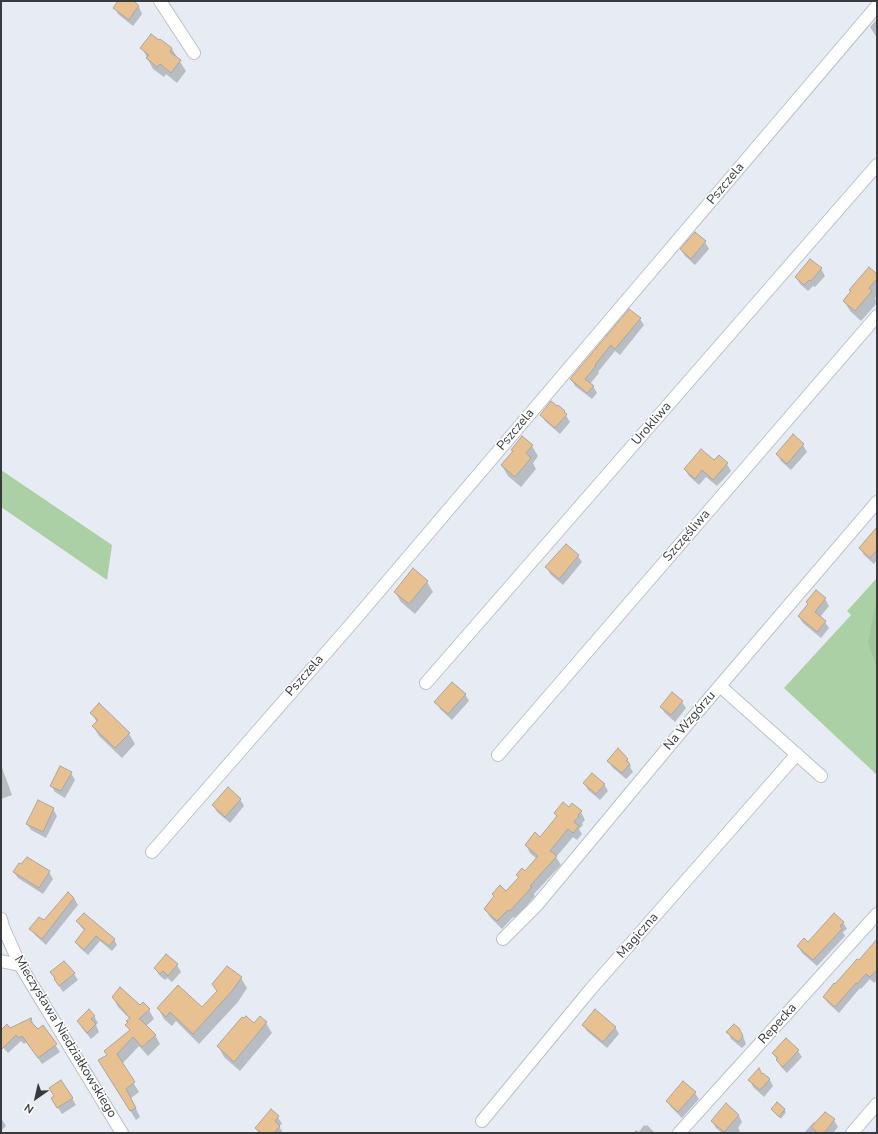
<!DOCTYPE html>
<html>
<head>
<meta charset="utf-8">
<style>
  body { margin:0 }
  #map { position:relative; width:878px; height:1134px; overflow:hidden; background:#e7ecf4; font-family:"Nunito Sans",sans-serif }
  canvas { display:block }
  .frame { position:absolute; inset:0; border:2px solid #383a3e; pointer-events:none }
  .north { position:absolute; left:16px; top:1078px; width:40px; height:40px; -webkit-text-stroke:3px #fff; paint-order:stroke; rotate:214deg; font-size:11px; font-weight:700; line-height:16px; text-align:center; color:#383a3e }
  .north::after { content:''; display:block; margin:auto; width:14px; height:18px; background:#383a3e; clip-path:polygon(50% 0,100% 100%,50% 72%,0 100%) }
</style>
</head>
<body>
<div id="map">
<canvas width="878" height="1134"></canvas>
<div class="frame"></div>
<div class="north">N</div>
</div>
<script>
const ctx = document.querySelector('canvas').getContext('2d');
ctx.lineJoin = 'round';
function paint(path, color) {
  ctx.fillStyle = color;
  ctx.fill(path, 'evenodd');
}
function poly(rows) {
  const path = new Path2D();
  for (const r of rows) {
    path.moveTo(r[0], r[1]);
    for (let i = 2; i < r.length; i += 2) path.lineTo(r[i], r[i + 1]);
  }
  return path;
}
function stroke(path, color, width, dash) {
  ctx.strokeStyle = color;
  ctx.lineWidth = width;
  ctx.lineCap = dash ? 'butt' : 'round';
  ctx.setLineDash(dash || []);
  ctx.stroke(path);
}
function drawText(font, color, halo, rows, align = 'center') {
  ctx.font = font + ' "Nunito Sans",sans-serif';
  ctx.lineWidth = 3;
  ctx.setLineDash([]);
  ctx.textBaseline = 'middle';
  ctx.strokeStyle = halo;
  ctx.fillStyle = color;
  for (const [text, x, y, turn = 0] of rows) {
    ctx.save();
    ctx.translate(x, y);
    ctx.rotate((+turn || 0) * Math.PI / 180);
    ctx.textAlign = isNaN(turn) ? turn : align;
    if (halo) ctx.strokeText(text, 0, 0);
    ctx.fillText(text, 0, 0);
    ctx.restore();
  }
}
const green = poly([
  [1,470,112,545,107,580,1,507],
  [877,578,877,775,784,688,851,615,847,611]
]);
const forest = poly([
  [877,596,877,668,868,643]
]);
const shadow = poly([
  [120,1,132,1,139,7,142,14,133,26,118,14,115,8],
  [877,19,877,38,870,27],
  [161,40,172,49,186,71,177,83,166,74,164,77,153,69,142,48,159,42],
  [695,233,705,242,709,249,695,265,685,256,681,250],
  [821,269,825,276,815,287,813,286,808,291,800,284,796,277],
  [877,276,877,296,875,298,877,303,861,321,850,311,844,301],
  [640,319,644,325,620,355,615,351,598,372,599,373,590,384,593,386,597,393,592,399,575,386,571,379],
  [564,412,570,422,560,434,545,421,541,415],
  [793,436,803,445,807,452,791,470,781,461,777,454],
  [532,446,538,456,533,463,536,469,521,487,508,476,502,466,513,452,512,450],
  [714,462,727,464,731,471,717,486,706,477,699,485,689,476,685,469],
  [877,536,877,560,874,564,864,555,860,548],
  [578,556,582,562,563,585,550,574,547,567],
  [413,570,427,582,433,592,415,614,401,602,395,592],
  [816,591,825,599,829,606,820,617,825,622,829,628,821,638,803,623,799,617,809,605],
  [465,694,469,701,452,720,440,709,436,702],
  [682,702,686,708,675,722,665,713,661,707],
  [91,713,129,734,135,744,122,758,99,736,93,726,97,722],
  [618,749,625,755,631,766,630,767,633,772,626,779,612,767,608,761],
  [1,765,12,795,1,799],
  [71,773,75,780,65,798,55,792,51,785],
  [584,783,604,784,608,791,600,800,588,790],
  [240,799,244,806,230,823,217,812,213,805],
  [53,809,57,816,46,838,31,830,27,824],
  [569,809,581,812,585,820,582,823,583,825,579,829,582,834,577,840,573,837,556,857,561,865,534,894,535,896,524,909,515,918,513,917,502,929,490,917,485,909,506,893,519,878,517,875,525,872,537,859,530,853,526,845,541,839,558,818,555,814],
  [14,872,49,872,53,879,43,894,18,878],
  [74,898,78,905,46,945,35,935,31,929,44,922],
  [77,921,114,939,117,945,112,951,100,941,88,955,80,948,76,942,85,931,81,927],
  [843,922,847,929,843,932,845,936,817,966,802,953,798,946,808,944],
  [877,941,877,980,874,983,870,979,861,989,860,988,839,1013,828,1003,824,997,859,961],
  [167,956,177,965,181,972,172,982,167,978,165,980,159,975,155,968],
  [51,973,74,974,78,980,63,992,59,986],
  [241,978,247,988,238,1002,199,1044,176,1021,172,1026,164,1019,158,1008,202,1008],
  [113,997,149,1010,154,1019,146,1026,155,1035,160,1044,148,1056,139,1046,122,1064,139,1092,131,1098,140,1117,136,1120,104,1069,108,1055,130,1031,127,1025,128,1022,128,1021,130,1019,118,1007],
  [94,1016,98,1023,96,1025,99,1032,91,1039,82,1028,78,1021],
  [31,1019,37,1030,43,1026,60,1052,42,1064,27,1042,24,1044,21,1041,8,1053,1,1045,1,1031,10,1029],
  [266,1023,272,1033,240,1071,224,1057,218,1046,254,1024],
  [583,1025,615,1027,619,1034,607,1048,587,1031],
  [728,1032,743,1036,746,1044,742,1048,731,1039],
  [798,1051,802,1057,787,1073,781,1067,773,1053],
  [764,1074,770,1080,773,1086,764,1097,753,1087,750,1080,762,1076],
  [695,1093,699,1099,682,1118,671,1107,667,1101],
  [55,1097,72,1098,76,1105,62,1114,56,1105],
  [726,1104,739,1116,742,1122,738,1128,740,1131,737,1133,722,1133,716,1128,712,1121],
  [772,1109,784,1109,786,1112,781,1119],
  [278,1117,282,1124,279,1126,283,1133,259,1133,256,1128],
  [1,1118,6,1126,1,1131],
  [834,1120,838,1127,833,1133,804,1133,814,1122,816,1123],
  [644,1125,645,1126,647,1125,655,1133,633,1133,636,1130,639,1132]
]);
const building = poly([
  [118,1,134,1,139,6,134,12,129,20,113,8,118,1],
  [151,34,159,40,160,39,172,48,170,52,181,60,171,73,160,64,157,67,146,58,149,55,140,48,151,34],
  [695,232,706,241,691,259,680,249,695,232],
  [810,259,822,268,811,281,809,280,804,285,795,277,810,259],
  [869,267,877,274,877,279,869,288,872,291,855,311,843,301,851,291,849,290,869,267],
  [629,309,641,318,615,349,611,345,595,365,596,366,585,379,594,386,587,393,570,379,629,309],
  [551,401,557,406,558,405,565,411,564,412,567,414,555,428,540,415,551,401],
  [793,434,804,444,787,464,776,454,793,434],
  [522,436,533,445,526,453,531,458,515,477,501,465,513,451,511,450,522,436],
  [701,449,714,460,719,455,728,463,713,480,702,470,695,479,684,469,701,449],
  [877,527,877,550,870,558,859,548,877,527],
  [566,544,579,555,559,579,545,567,566,544],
  [413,568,428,581,409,604,394,592,413,568],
  [816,590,826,598,815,612,826,621,817,632,798,616,808,604,806,602,816,590],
  [452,682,466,694,448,714,434,702,452,682],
  [672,692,683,701,671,715,660,707,672,692],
  [99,703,130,733,115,748,92,726,98,720,90,713,99,703],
  [618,748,628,759,626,761,630,764,622,773,607,761,618,748],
  [60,766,72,772,61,791,50,786,60,766],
  [592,773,605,784,596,794,583,783,592,773],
  [228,787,241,799,225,817,212,805,228,787],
  [38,800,54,808,43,832,26,824,38,800],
  [563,802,569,807,572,803,582,811,578,815,579,816,574,822,579,826,573,833,568,829,550,851,557,856,530,886,532,887,519,901,510,911,508,910,497,921,484,909,494,896,492,894,500,885,506,891,519,877,516,875,522,868,525,871,538,856,525,845,535,832,540,837,557,816,554,813,563,802],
  [27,857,50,871,39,888,13,872,19,863,21,864,27,857],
  [68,892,74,898,42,939,29,929,39,917,44,920,68,892],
  [84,913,115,939,109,946,96,936,84,950,75,942,85,929,76,921,84,913],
  [834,913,844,922,840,926,842,929,813,960,797,946,804,938,808,942,834,913],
  [877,939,877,970,870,977,866,974,857,984,856,983,835,1007,823,997,834,983,835,984,857,959,859,960,877,939],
  [166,954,178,964,168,976,163,971,160,974,154,968,166,954],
  [64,961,75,973,59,986,54,979,55,978,50,972,64,961],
  [227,966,242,977,232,991,193,1034,170,1012,166,1017,157,1008,178,985,202,1007,217,991,212,984,227,966],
  [120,987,140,1005,143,1002,150,1009,139,1019,141,1020,156,1035,142,1047,133,1037,117,1054,135,1082,126,1089,136,1108,130,1111,98,1060,107,1055,104,1051,130,1030,125,1025,128,1022,126,1021,130,1018,112,997,120,987],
  [89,1009,95,1016,91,1019,96,1024,87,1033,77,1021,89,1009],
  [595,1009,616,1027,603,1042,582,1025,595,1009],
  [246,1016,254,1023,260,1016,267,1022,234,1062,217,1046,242,1017,244,1018,246,1016],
  [31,1018,32,1019,30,1021,38,1029,43,1025,57,1044,38,1058,22,1036,19,1038,16,1035,1,1050,1,1030,7,1024,10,1028,31,1018],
  [734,1024,739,1028,743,1036,738,1042,726,1032,734,1024],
  [786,1038,799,1050,783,1067,776,1060,778,1058,772,1053,786,1038],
  [759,1068,762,1074,763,1073,770,1079,760,1090,748,1080,759,1068],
  [61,1080,73,1098,57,1108,51,1098,54,1096,49,1088,61,1080],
  [683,1081,696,1092,678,1112,666,1101,683,1081],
  [777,1102,785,1109,779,1117,771,1109,777,1102],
  [726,1103,739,1115,724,1132,711,1121,726,1103],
  [271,1109,279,1116,275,1121,280,1126,274,1133,261,1133,255,1128,271,1109],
  [825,1112,835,1119,824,1133,818,1133,811,1127,825,1112]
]);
const minor = poly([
  [160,1,194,53],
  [426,683,877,165],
  [720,686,821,776],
  [498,755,877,316],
  [152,852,352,623,877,6],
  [1,919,3,927,20,965,122,1133],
  [503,939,537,905,695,715,877,502],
  [1,961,20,965],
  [482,1121,590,990,797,754],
  [679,1133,877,914],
  [852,1133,877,1104]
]);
const streetNames = [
  ["Pszczela",726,184,-50],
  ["Urokliwa",652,424,-49],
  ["Pszczela",516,430,-50],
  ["Szczęśliwa",687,536,-49],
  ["Pszczela",305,676,-49],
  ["Na Wzgórzu",690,721,-50],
  ["Magiczna",638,936,-49],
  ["Repecka",778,1024,-48],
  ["Mieczysława Niedziałkowskiego",65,1037,59]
];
paint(green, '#acd0a5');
paint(forest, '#a0c699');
paint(shadow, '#0003');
paint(building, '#e7c192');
stroke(building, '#aba59d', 1);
stroke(minor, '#bcc0c8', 14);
stroke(minor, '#fff', 12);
drawText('13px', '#383a3e', '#fff', streetNames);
</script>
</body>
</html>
